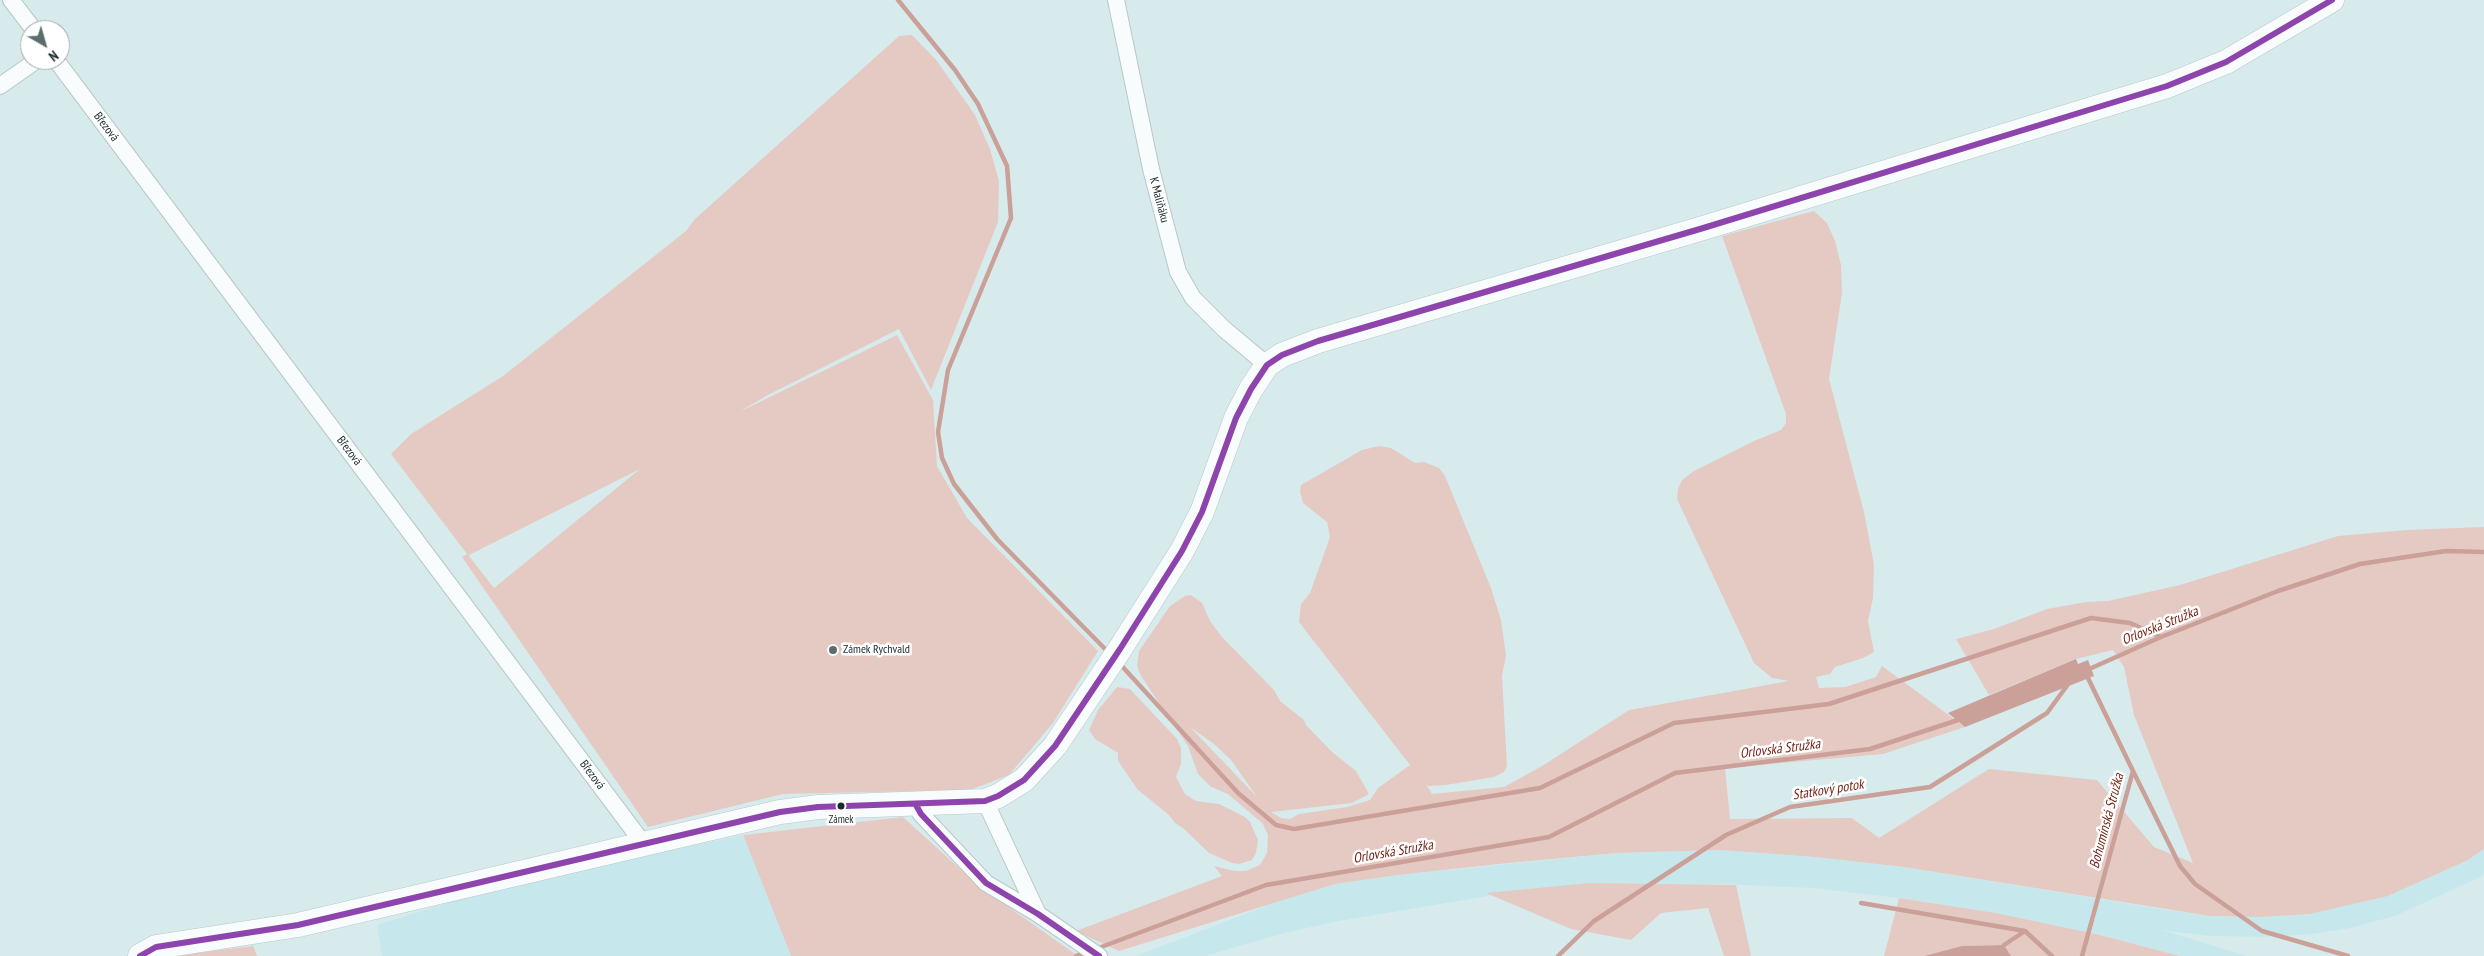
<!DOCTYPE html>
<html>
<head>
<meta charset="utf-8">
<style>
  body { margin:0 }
  #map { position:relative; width:2484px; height:956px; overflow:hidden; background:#d7ebed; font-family:"PT Sans Narrow",sans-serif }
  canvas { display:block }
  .north { position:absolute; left:20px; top:20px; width:50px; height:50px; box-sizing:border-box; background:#fff; border:1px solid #a4a9aa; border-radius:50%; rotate:142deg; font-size:14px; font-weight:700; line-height:20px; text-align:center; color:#1b292b }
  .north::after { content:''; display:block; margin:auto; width:18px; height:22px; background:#5d6d6f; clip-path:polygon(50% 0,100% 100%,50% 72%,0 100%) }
</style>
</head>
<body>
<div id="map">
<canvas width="2484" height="956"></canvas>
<div class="north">N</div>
</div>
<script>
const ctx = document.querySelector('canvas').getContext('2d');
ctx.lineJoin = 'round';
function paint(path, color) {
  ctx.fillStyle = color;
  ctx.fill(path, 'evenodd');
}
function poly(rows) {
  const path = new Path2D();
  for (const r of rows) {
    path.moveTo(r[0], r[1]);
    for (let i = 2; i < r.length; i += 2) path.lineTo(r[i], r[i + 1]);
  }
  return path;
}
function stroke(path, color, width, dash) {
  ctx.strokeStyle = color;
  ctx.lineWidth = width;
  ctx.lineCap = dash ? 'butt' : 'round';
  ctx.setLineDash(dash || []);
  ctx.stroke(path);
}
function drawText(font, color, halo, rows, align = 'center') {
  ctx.font = font + ' "PT Sans Narrow",sans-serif';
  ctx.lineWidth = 5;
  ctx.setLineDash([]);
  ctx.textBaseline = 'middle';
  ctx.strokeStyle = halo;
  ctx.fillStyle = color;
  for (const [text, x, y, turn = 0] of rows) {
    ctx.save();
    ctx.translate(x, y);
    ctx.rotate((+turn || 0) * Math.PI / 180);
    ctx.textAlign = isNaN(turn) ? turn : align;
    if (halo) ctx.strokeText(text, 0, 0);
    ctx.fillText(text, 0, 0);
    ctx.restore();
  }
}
const built = poly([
  [743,835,791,956,382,956,377,925,504,885],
  [2484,849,2484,874,2478,878,2395,916,2350,928,2312,934,2262,937,2209,936,2162,930,2247,956,2180,956,2096,934,1996,913,1899,898,1812,888,1720,884,1613,886,1506,893,1339,921,1284,933,1205,956,1136,956,1292,896,1335,884,1398,875,1617,853,1720,850,1815,857,1904,867,2161,909,2210,916,2262,917,2310,914,2388,896,2468,860]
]);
const green = poly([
  [912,35,937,61,975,115,990,149,999,181,998,222,931,390,899,329,768,395,739,412,897,335,933,400,937,466,967,518,1098,651,1053,723,1009,775,970,790,783,794,648,827,462,557,467,554,391,454,411,434,503,376,686,231,695,219,899,36],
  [640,469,494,588,469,556,469,555],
  [1814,211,1827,223,1835,241,1841,265,1842,293,1829,379,1864,512,1874,565,1873,598,1868,621,1874,652,1863,658,1835,667,1830,674,1816,677,1819,688,1845,687,1876,677,1882,666,1965,727,1883,754,1725,768,1730,819,1852,818,1879,838,1989,769,2097,780,2154,847,2193,863,2134,715,2124,667,2113,650,2076,659,1989,695,1956,639,1994,629,2047,609,2086,602,2108,601,2180,585,2338,536,2406,530,2484,527,2484,849,2468,860,2388,896,2310,914,2262,917,2210,916,1904,867,1815,857,1720,850,1617,853,1508,863,1398,875,1335,884,1119,951,1076,931,1222,876,1214,866,1235,871,1246,871,1260,865,1267,853,1268,835,1263,824,1228,794,1211,787,1198,774,1188,746,1141,676,1137,666,1139,651,1170,606,1185,596,1191,595,1202,603,1210,621,1222,637,1274,690,1280,701,1304,720,1306,725,1332,752,1356,771,1369,794,1352,803,1271,812,1281,818,1290,819,1299,814,1347,807,1370,800,1378,788,1410,765,1299,622,1301,604,1310,593,1330,537,1327,522,1303,503,1300,491,1301,485,1362,450,1379,446,1391,448,1415,463,1424,462,1439,468,1445,476,1491,588,1501,620,1506,655,1502,676,1507,766,1504,772,1494,777,1446,785,1428,786,1426,784,1432,794,1504,787,1542,766,1629,710,1789,681,1772,678,1754,663,1677,499,1678,489,1682,480,1694,471,1754,441,1781,430,1786,423,1786,414,1722,236],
  [1190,727,1214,744,1231,760,1257,797],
  [1117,687,1130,689,1177,739,1181,748,1181,764,1176,777,1185,794,1196,801,1219,804,1245,817,1250,822,1258,840,1256,853,1252,860,1239,864,1232,863,1209,853,1183,828,1175,823,1169,815,1138,790,1118,761,1118,753,1095,739,1089,730,1098,710],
  [903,817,980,887,1078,956,791,956,743,835],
  [1589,883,1736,885,1751,956,1724,956,1708,908,1661,913,1631,940,1571,929,1486,893],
  [1899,898,1996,913,2096,934,2180,956,2011,956,2004,945,1962,946,1924,956,1884,956],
  [253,946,257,956,172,956]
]);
const water = poly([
  [2076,659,2078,664,2088,660,2094,676,1965,727,1948,713],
  [2004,945,2011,956,1924,956,1962,946]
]);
const stream = poly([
  [898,0,955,70,978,104,1007,166,1011,218,948,370,938,432,942,458,954,484,997,539,1109,653],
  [1120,664,1238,793,1276,825,1294,829,1540,788,1674,723,1829,704,2091,618,2130,623,2161,637],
  [2087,670,2161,637,2278,591,2360,564,2446,551,2484,552],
  [2133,771,2180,866,2195,884,2262,931,2348,956],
  [1861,903,2025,931,2052,956],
  [2004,945,2025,931],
  [1096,949,1266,885,1549,837,1675,773,1870,749,1961,719],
  [1076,956,1086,952],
  [1558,956,1594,921,1726,835,1790,807,1930,787,2047,713,2069,683],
  [2082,956,2133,771,2086,674]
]);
const street = poly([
  [11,0,34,30],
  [1116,0,1151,169,1178,272,1193,298,1224,329,1267,365],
  [56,60,643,843],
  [0,86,37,60],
  [985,801,1038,914],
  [916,805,921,814,986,883,1038,914,1099,956]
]);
const secondary = poly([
  [140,956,156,947,298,925,780,812,818,807,985,801,998,796,1024,780,1055,746,1120,649,1182,551,1202,512,1236,418,1251,389,1267,365,1282,355,1318,341,1700,229,2167,86,2226,62,2332,0]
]);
const bus1 = poly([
  [916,805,921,814,986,883,1038,914,1099,956],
  [140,956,156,947,298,925,780,812,818,807,985,801,998,796,1024,780,1055,746,1120,649,1182,551,1202,512,1236,418,1251,389,1267,365,1282,355,1318,341,1700,229,2167,86,2226,62,2332,0]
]);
const markers = [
  [833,650,5,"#5d6d6f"],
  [841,806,4.5,"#1b292b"]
];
const busNames = [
  ["Zámek",841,820]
];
const streetNames = [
  ["Březová",106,127,53],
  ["K Maliňáku",1159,200,75],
  ["Březová",349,451,53],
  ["Březová",592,775,53]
];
const poiNames = [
  ["Zámek Rychvald",843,650]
];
const waterNames = [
  ["Orlovská Stružka",2160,626,-22],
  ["Orlovská Stružka",1780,749,-7],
  ["Statkový potok",1828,790,-9],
  ["Bohumínská Stružka",2107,821,-75],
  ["Orlovská Stružka",1393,852,-10]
];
paint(built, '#c6e8ec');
paint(green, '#e5cac4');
paint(water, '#caa098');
stroke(stream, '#caa098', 4.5);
stroke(street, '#b8c7c9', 18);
stroke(secondary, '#b8c7c9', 25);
stroke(street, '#f9fcfc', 16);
stroke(secondary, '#f9fcfc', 24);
stroke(bus1, '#8e44ad', 6);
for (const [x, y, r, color] of markers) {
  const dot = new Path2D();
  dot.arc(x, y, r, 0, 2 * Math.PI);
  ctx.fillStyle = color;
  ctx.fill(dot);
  stroke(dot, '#fff', 2);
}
drawText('11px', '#1b292b', '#fff', busNames);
drawText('12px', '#1b292b', '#fff', streetNames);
drawText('12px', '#1b292b', '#fff', poiNames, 'left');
drawText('italic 14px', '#772417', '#fff', waterNames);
</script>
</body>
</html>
